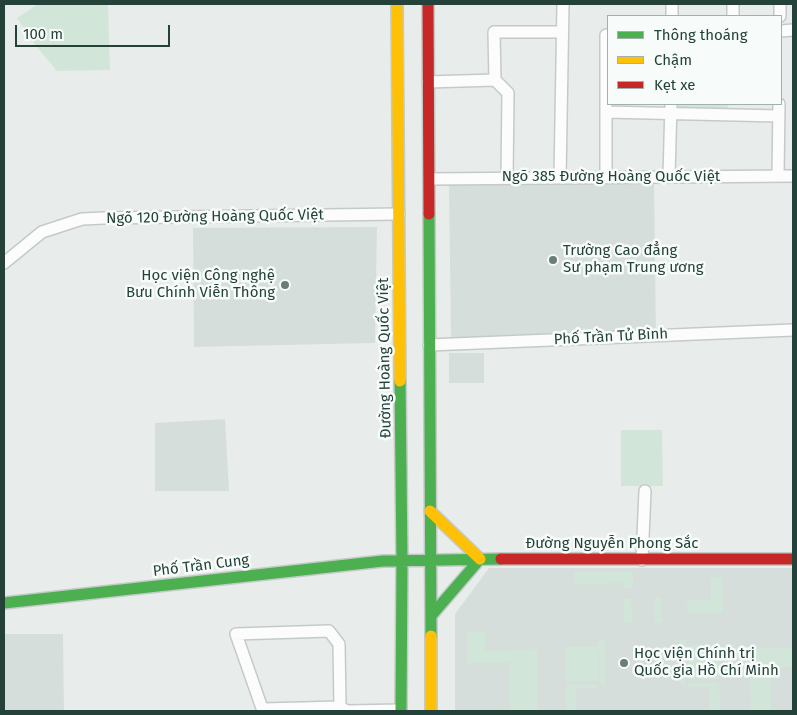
<!DOCTYPE html>
<html>
<head>
<meta charset="utf-8">
<style>
  body { margin:0 }
  #map { position:relative; width:797px; height:715px; overflow:hidden; background:#e8edeb; font-family:"Fira Sans",sans-serif }
  canvas { display:block }
  .frame { position:absolute; inset:0; border:5px solid #24423a; pointer-events:none }
  .legend { position:absolute; left:607px; top:15px; width:175px; height:90px; box-sizing:border-box; background:#f7fbf9; border:1px solid #a3b1ad; margin:0; padding:6px 9px; list-style:none; font-size:15px; color:#24423a }
  .legend li { display:flex; align-items:center; gap:10px; height:25px }
  .legend b { width:25px; border:1px solid #a3b1ad }
  .scale { position:absolute; left:15px; top:25px; width:155px; height:22px; box-sizing:border-box; border:2px solid #24423a; border-top:0; padding-left:6px; font-size:15px; line-height:18px; white-space:nowrap; color:#24423a; -webkit-text-stroke:4px #f7fbf9; paint-order:stroke }
</style>
</head>
<body>
<div id="map">
<canvas width="797" height="715"></canvas>
<div class="frame"></div>
<ul class="legend">
<li><b style="height:6px;background:#4caf50"></b>Thông thoáng</li>
<li><b style="height:6px;background:#ffc107"></b>Chậm</li>
<li><b style="height:6px;background:#c62828"></b>Kẹt xe</li>
</ul>
<div class="scale">100 m</div>
</div>
<script>
const ctx = document.querySelector('canvas').getContext('2d');
ctx.lineJoin = 'round';
function paint(path, color) {
  ctx.fillStyle = color;
  ctx.fill(path, 'evenodd');
}
function poly(rows) {
  const path = new Path2D();
  for (const r of rows) {
    path.moveTo(r[0], r[1]);
    for (let i = 2; i < r.length; i += 2) path.lineTo(r[i], r[i + 1]);
  }
  return path;
}
function stroke(path, color, width, dash) {
  ctx.strokeStyle = color;
  ctx.lineWidth = width;
  ctx.lineCap = dash ? 'butt' : 'round';
  ctx.setLineDash(dash || []);
  ctx.stroke(path);
}
function drawText(font, color, halo, rows, align = 'center') {
  ctx.font = font + ' "Fira Sans",sans-serif';
  ctx.lineWidth = 5;
  ctx.setLineDash([]);
  ctx.textBaseline = 'middle';
  ctx.strokeStyle = halo;
  ctx.fillStyle = color;
  for (const [text, x, y, turn = 0] of rows) {
    ctx.save();
    ctx.translate(x, y);
    ctx.rotate((+turn || 0) * Math.PI / 180);
    ctx.textAlign = isNaN(turn) ? turn : align;
    if (halo) ctx.strokeText(text, 0, 0);
    ctx.fillText(text, 0, 0);
    ctx.restore();
  }
}
const built = poly([
  [654,182,656,335,451,338,449,185],
  [377,227,375,343,194,347,193,228],
  [449,353,484,353,484,383,449,383],
  [225,419,229,491,155,491,155,423],
  [489,568,793,568,793,711,455,711,455,614],
  [4,634,63,634,64,711,4,711]
]);
const green = poly([
  [38,4,108,4,110,70,57,71,37,47,17,18],
  [678,104,728,104,728,110,678,109],
  [621,430,662,430,663,486,621,486],
  [574,572,633,572,633,588,624,588,623,583,575,584],
  [711,577,722,577,723,613,688,613,687,601,711,600],
  [654,598,661,598,662,623,655,623],
  [624,599,631,599,632,623,624,623],
  [467,632,485,632,485,651,537,650,537,711,510,711,510,663,467,663],
  [680,640,686,640,686,684,680,684],
  [599,641,605,641,605,685,600,685],
  [719,645,719,679,688,679,687,646],
  [566,647,598,647,598,681,566,681],
  [793,648,793,667,771,668,771,711,751,711,750,649],
  [688,683,719,683,720,711,709,711,709,687,688,687],
  [566,685,597,685,597,688,576,688,576,711,566,711]
]);
const street = poly([
  [672,16,672,4],
  [733,16,733,4],
  [780,16,780,4],
  [781,31,793,30],
  [428,82,495,80],
  [606,112,779,116],
  [778,176,779,104],
  [606,177,606,35,608,35],
  [669,177,671,104],
  [507,178,508,93,495,80,494,32,562,32],
  [560,178,563,4],
  [429,179,793,176],
  [4,263,42,232,82,219,104,218,399,214],
  [429,345,793,330],
  [642,560,645,491],
  [263,709,340,707,347,711,401,710],
  [263,711,236,634,329,631,339,644,340,707]
]);
const fast = poly([
  [429,214,431,636],
  [400,381,402,560,401,711],
  [4,603,383,561,501,559],
  [431,616,480,559]
]);
const slow = poly([
  [397,4,400,381],
  [430,511,480,559],
  [431,636,431,711]
]);
const jam = poly([
  [428,4,429,214],
  [501,559,793,559]
]);
const markers = [
  [553,260,5,"#697e78"],
  [285,285,5,"#697e78"],
  [624,663,5,"#697e78"]
];
const streetNames = [
  ["Ngõ 385 Đường Hoàng Quốc Việt",611,177],
  ["Ngõ 120 Đường Hoàng Quốc Việt",215,217,-1],
  ["Phố Trần Tử Bình",611,337,-3],
  ["Đường Hoàng Quốc Việt",385,358,-91],
  ["Đường Nguyễn Phong Sắc",612,544],
  ["Phố Trần Cung",201,566,-7]
];
const poiNames = [
  ["Trường Cao đẳng",563,251],
  ["Sư phạm Trung ương",563,268],
  ["Học viện Công nghệ",275,276,"right"],
  ["Bưu Chính Viễn Thông",275,293,"right"],
  ["Học viện Chính trị",634,654],
  ["Quốc gia Hồ Chí Minh",634,671]
];
paint(built, '#d6dedb');
paint(green, '#d1e6d8');
stroke(street, '#c5cac8', 14);
stroke(fast, '#c3cbc8', 14);
stroke(slow, '#c3cbc8', 14);
stroke(jam, '#c3cbc8', 14);
stroke(street, '#fcfcfc', 11);
stroke(fast, '#4caf50', 11);
stroke(slow, '#ffc107', 11);
stroke(jam, '#c62828', 11);
for (const [x, y, r, color] of markers) {
  const dot = new Path2D();
  dot.arc(x, y, r, 0, 2 * Math.PI);
  ctx.fillStyle = color;
  ctx.fill(dot);
  stroke(dot, '#f7fbf9', 2);
}
drawText('15px', '#24423a', '#f7fbf9', streetNames);
drawText('15px', '#24423a', '#f7fbf9', poiNames, 'left');
</script>
</body>
</html>
